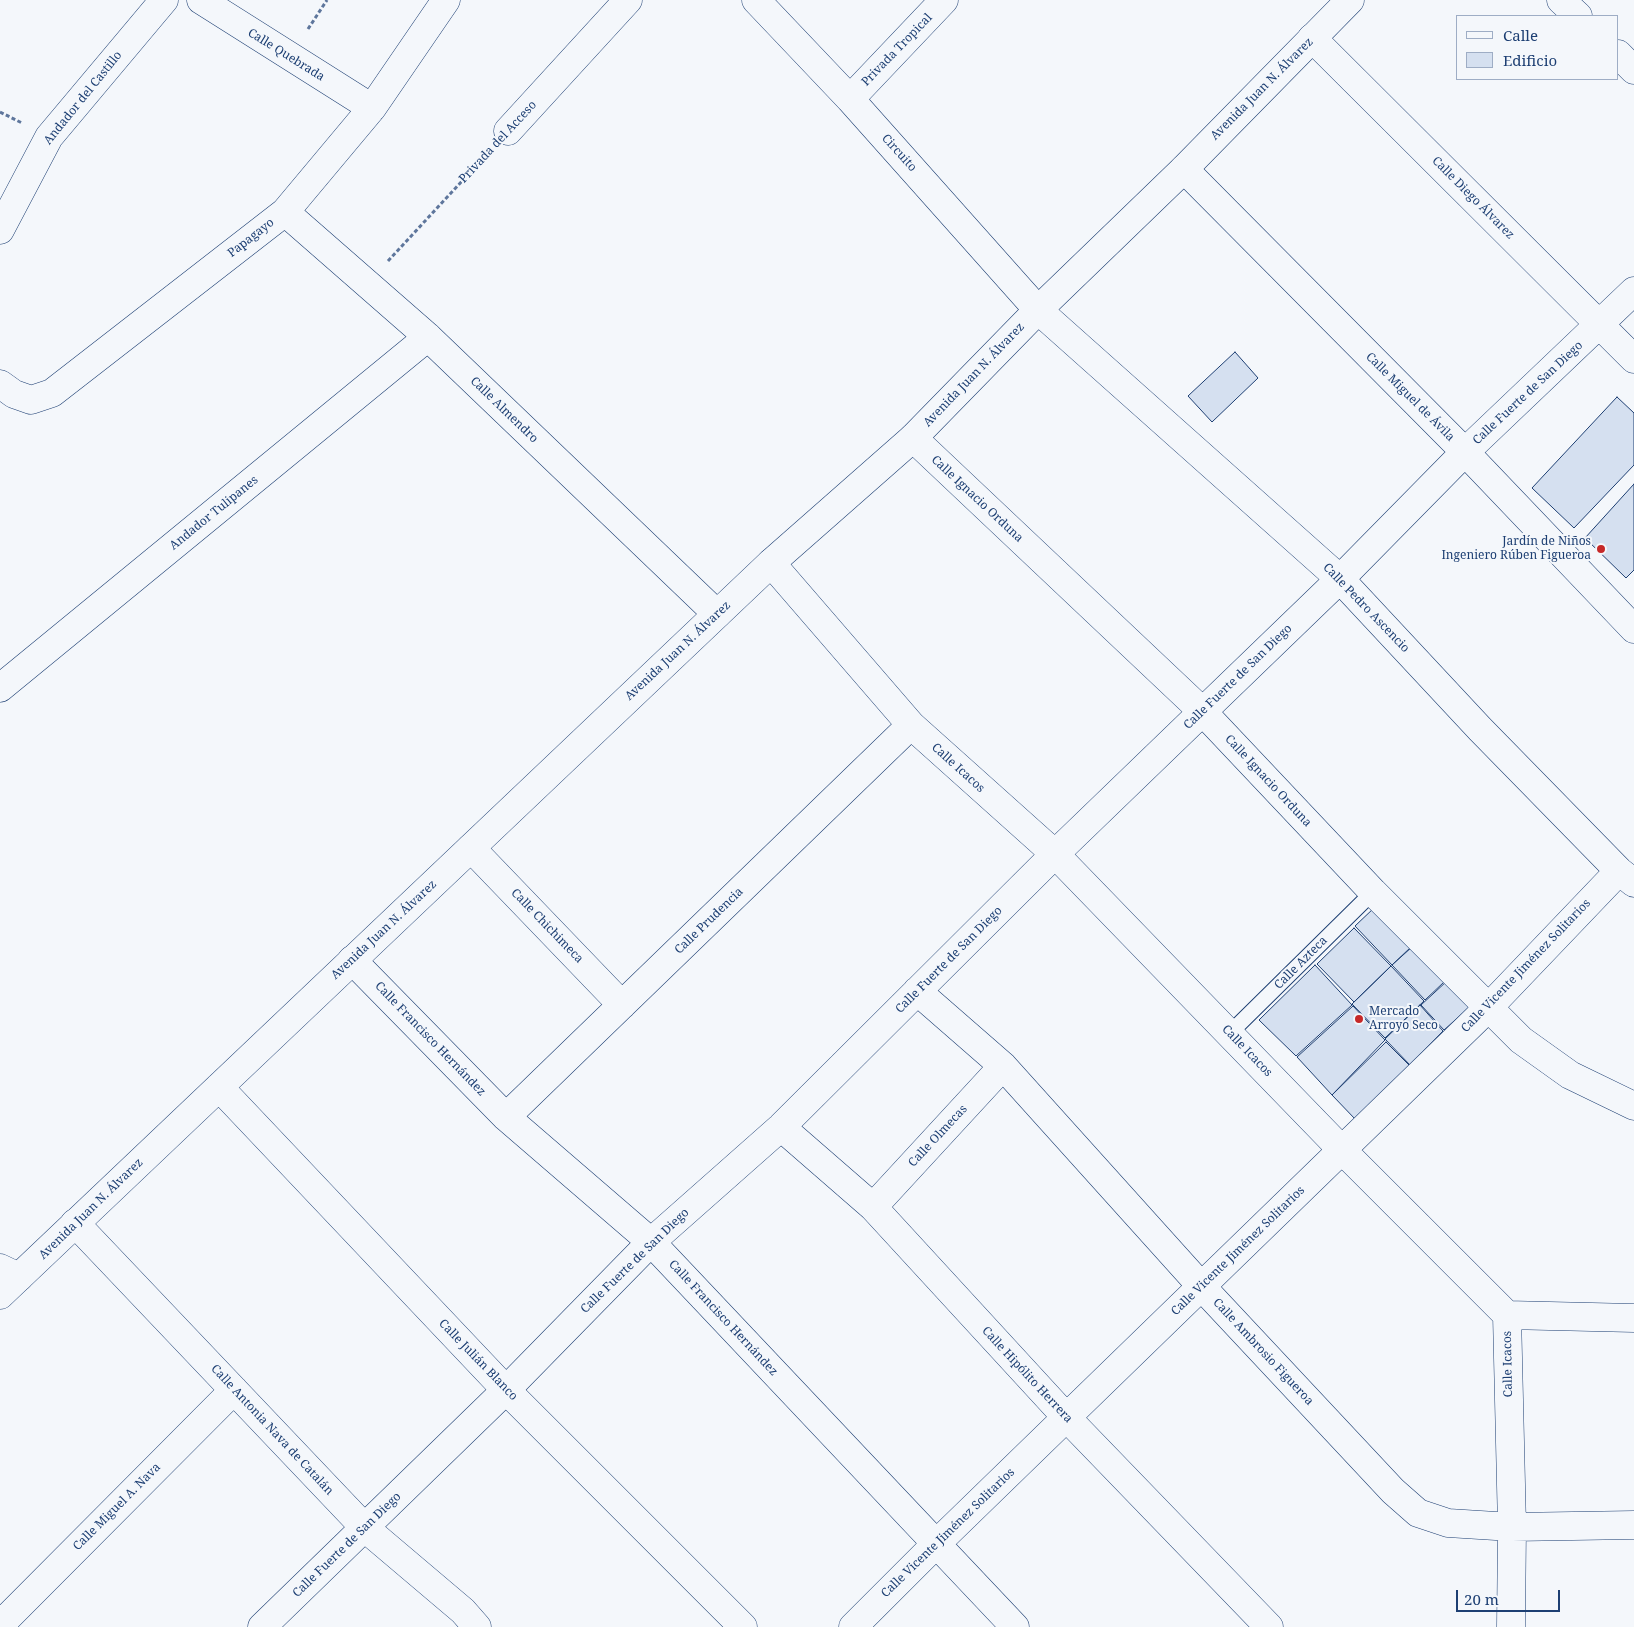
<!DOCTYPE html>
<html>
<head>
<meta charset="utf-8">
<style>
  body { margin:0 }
  #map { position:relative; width:1634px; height:1627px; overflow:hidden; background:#f4f7fb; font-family:"Noto Serif",serif }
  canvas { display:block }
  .legend { position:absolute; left:1456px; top:15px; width:162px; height:65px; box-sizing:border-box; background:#f4f7fb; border:1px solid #9eadc5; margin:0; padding:6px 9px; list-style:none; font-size:15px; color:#1d3f73 }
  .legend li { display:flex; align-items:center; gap:10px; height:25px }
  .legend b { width:25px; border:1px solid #9eadc5 }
  .scale { position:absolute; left:1456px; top:1590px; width:104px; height:22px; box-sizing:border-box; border:2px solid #1d3f73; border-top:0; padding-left:6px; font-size:15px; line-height:18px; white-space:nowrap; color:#1d3f73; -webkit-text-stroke:4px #f4f7fb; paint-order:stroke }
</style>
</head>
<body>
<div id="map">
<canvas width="1634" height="1627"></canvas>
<ul class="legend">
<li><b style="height:6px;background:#f4f7fb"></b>Calle</li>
<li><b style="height:14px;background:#d5e0f0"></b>Edificio</li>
</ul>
<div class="scale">20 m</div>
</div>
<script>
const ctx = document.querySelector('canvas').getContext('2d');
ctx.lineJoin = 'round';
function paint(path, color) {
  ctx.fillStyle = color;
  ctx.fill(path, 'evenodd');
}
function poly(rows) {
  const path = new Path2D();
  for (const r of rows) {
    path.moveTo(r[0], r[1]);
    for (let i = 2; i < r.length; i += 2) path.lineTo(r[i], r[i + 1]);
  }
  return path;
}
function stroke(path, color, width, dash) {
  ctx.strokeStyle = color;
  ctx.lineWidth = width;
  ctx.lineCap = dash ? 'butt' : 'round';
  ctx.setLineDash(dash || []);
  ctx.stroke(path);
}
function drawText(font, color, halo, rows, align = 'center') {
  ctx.font = font + ' "Noto Serif",serif';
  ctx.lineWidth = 4;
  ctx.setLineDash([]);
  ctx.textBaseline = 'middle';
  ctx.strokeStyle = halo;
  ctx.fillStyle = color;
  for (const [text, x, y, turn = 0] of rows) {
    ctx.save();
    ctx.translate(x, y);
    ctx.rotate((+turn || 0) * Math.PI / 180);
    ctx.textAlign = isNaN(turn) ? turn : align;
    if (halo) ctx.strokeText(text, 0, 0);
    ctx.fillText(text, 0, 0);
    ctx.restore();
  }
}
const building = poly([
  [1235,352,1258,378,1212,422,1188,396,1235,352],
  [1617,397,1634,413,1634,465,1574,528,1532,488,1617,397],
  [1634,484,1634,570,1626,578,1585,538,1634,484],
  [1374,908,1411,947,1392,965,1355,926,1374,908],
  [1354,928,1391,966,1354,1002,1317,964,1354,928],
  [1412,947,1444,982,1425,1000,1392,965,1412,947],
  [1315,965,1352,1005,1296,1056,1259,1020,1315,965],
  [1391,966,1424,1001,1385,1038,1352,1004,1391,966],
  [1447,981,1471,1006,1444,1030,1421,1005,1447,981],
  [1420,1005,1443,1031,1410,1065,1385,1039,1420,1005],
  [1353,1006,1385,1040,1332,1095,1297,1057,1353,1006],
  [1386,1042,1410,1066,1356,1120,1332,1095,1386,1042]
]);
const path = poly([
  [308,29,327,0],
  [0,112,22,123],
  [388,261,488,153]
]);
const service = poly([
  [1230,1033,1373,892]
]);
const minor = poly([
  [201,0,372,108],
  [756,0,850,99,1038,310,1340,579,1480,729,1619,871,1634,883],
  [1561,0,1578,16],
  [1312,38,1634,359],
  [1618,54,1634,70],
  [850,99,944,0],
  [508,131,628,0],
  [1184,169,1465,452,1634,629],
  [285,212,428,337,717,614],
  [0,230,49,137,164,0],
  [0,384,14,394,31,400,52,393,285,212,372,108,446,0],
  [913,438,1202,711,1373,892,1521,1040,1570,1075,1634,1106],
  [771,563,911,725,1055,854,1342,1150,1507,1315,1512,1527,1511,1627],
  [0,688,428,337],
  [471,848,622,1005],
  [352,960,506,1117,651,1242,1015,1627],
  [917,991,1003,1066,1202,1287,1393,1491,1418,1513,1448,1523,1512,1527,1634,1525],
  [506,1117,911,725],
  [781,1127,873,1207,1067,1418,1269,1627],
  [873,1207,1003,1066],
  [75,1223,365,1528,463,1611,477,1627],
  [0,1268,19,1277],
  [1507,1315,1634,1318],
  [0,1625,234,1390],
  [262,1627,506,1390,651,1242,781,1127,1055,854,1340,579,1465,452,1634,291],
  [853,1627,936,1544,1489,1007,1619,871]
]);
const secondary = poly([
  [219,1087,506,1390,743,1627],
  [0,1295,771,563,913,438,1038,310,1184,169,1350,0]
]);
const markers = [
  [1601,549,5,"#c62828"],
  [1359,1019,5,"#c62828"]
];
const streetNames = [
  ["Privada Tropical",897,50,-46],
  ["Calle Quebrada",286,55,32],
  ["Avenida Juan N. Álvarez",1262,89,-45],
  ["Andador del Castillo",83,98,-51],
  ["Privada del Acceso",498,142,-47],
  ["Circuito",899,153,48],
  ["Calle Diego Álvarez",1473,198,45],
  ["Papagayo",251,238,-38],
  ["Avenida Juan N. Álvarez",974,375,-46],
  ["Calle Fuerte de San Diego",1528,393,-43],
  ["Calle Miguel de Ávila",1410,397,45],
  ["Calle Almendro",504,410,44],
  ["Calle Ignacio Orduna",977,499,43],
  ["Andador Tulipanes",214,513,-39],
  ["Calle Pedro Ascencio",1366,608,46],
  ["Avenida Juan N. Álvarez",678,651,-43],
  ["Calle Fuerte de San Diego",1238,677,-44],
  ["Calle Icacos",958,768,42],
  ["Calle Ignacio Orduna",1268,781,47],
  ["Calle Prudencia",709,921,-44],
  ["Calle Chichimeca",547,926,46],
  ["Avenida Juan N. Álvarez",384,930,-43],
  ["Calle Fuerte de San Diego",949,960,-45],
  ["Calle Azteca",1301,963,-45],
  ["Calle Vicente Jiménez Solitarios",1526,966,-46],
  ["Calle Francisco Hernández",430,1039,46],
  ["Calle Icacos",1247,1051,46],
  ["Calle Olmecas",938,1136,-47],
  ["Avenida Juan N. Álvarez",91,1209,-44],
  ["Calle Vicente Jiménez Solitarios",1238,1251,-44],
  ["Calle Fuerte de San Diego",635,1261,-44],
  ["Calle Francisco Hernández",723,1318,47],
  ["Calle Ambrosio Figueroa",1263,1352,47],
  ["Calle Julián Blanco",478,1360,46],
  ["Calle Icacos",1508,1364,-91],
  ["Calle Hipólito Herrera",1027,1375,47],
  ["Calle Antonia Nava de Catalán",272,1430,47],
  ["Calle Miguel A. Nava",117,1507,-45],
  ["Calle Vicente Jiménez Solitarios",948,1533,-44],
  ["Calle Fuerte de San Diego",347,1545,-44]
];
const poiNames = [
  ["Jardín de Niños",1591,542],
  ["Ingeniero Rúben Figueroa",1591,556],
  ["Mercado",1369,1012,"left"],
  ["Arroyo Seco",1369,1026,"left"]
];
paint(building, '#d5e0f0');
stroke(building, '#1d3f73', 1);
stroke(service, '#1d3f73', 17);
stroke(minor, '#1d3f73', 29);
stroke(secondary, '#1d3f73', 29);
stroke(path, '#5e769c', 3, [4, 2.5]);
stroke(service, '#f4f7fb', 15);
stroke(minor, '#f4f7fb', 28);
stroke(secondary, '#f4f7fb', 28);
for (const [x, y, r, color] of markers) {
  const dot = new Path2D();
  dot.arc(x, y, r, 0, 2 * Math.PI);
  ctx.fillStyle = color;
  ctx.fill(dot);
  stroke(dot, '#f4f7fb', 2);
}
drawText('12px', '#1d3f73', '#f4f7fb', streetNames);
drawText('12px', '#1d3f73', '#f4f7fb', poiNames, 'right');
</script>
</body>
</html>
